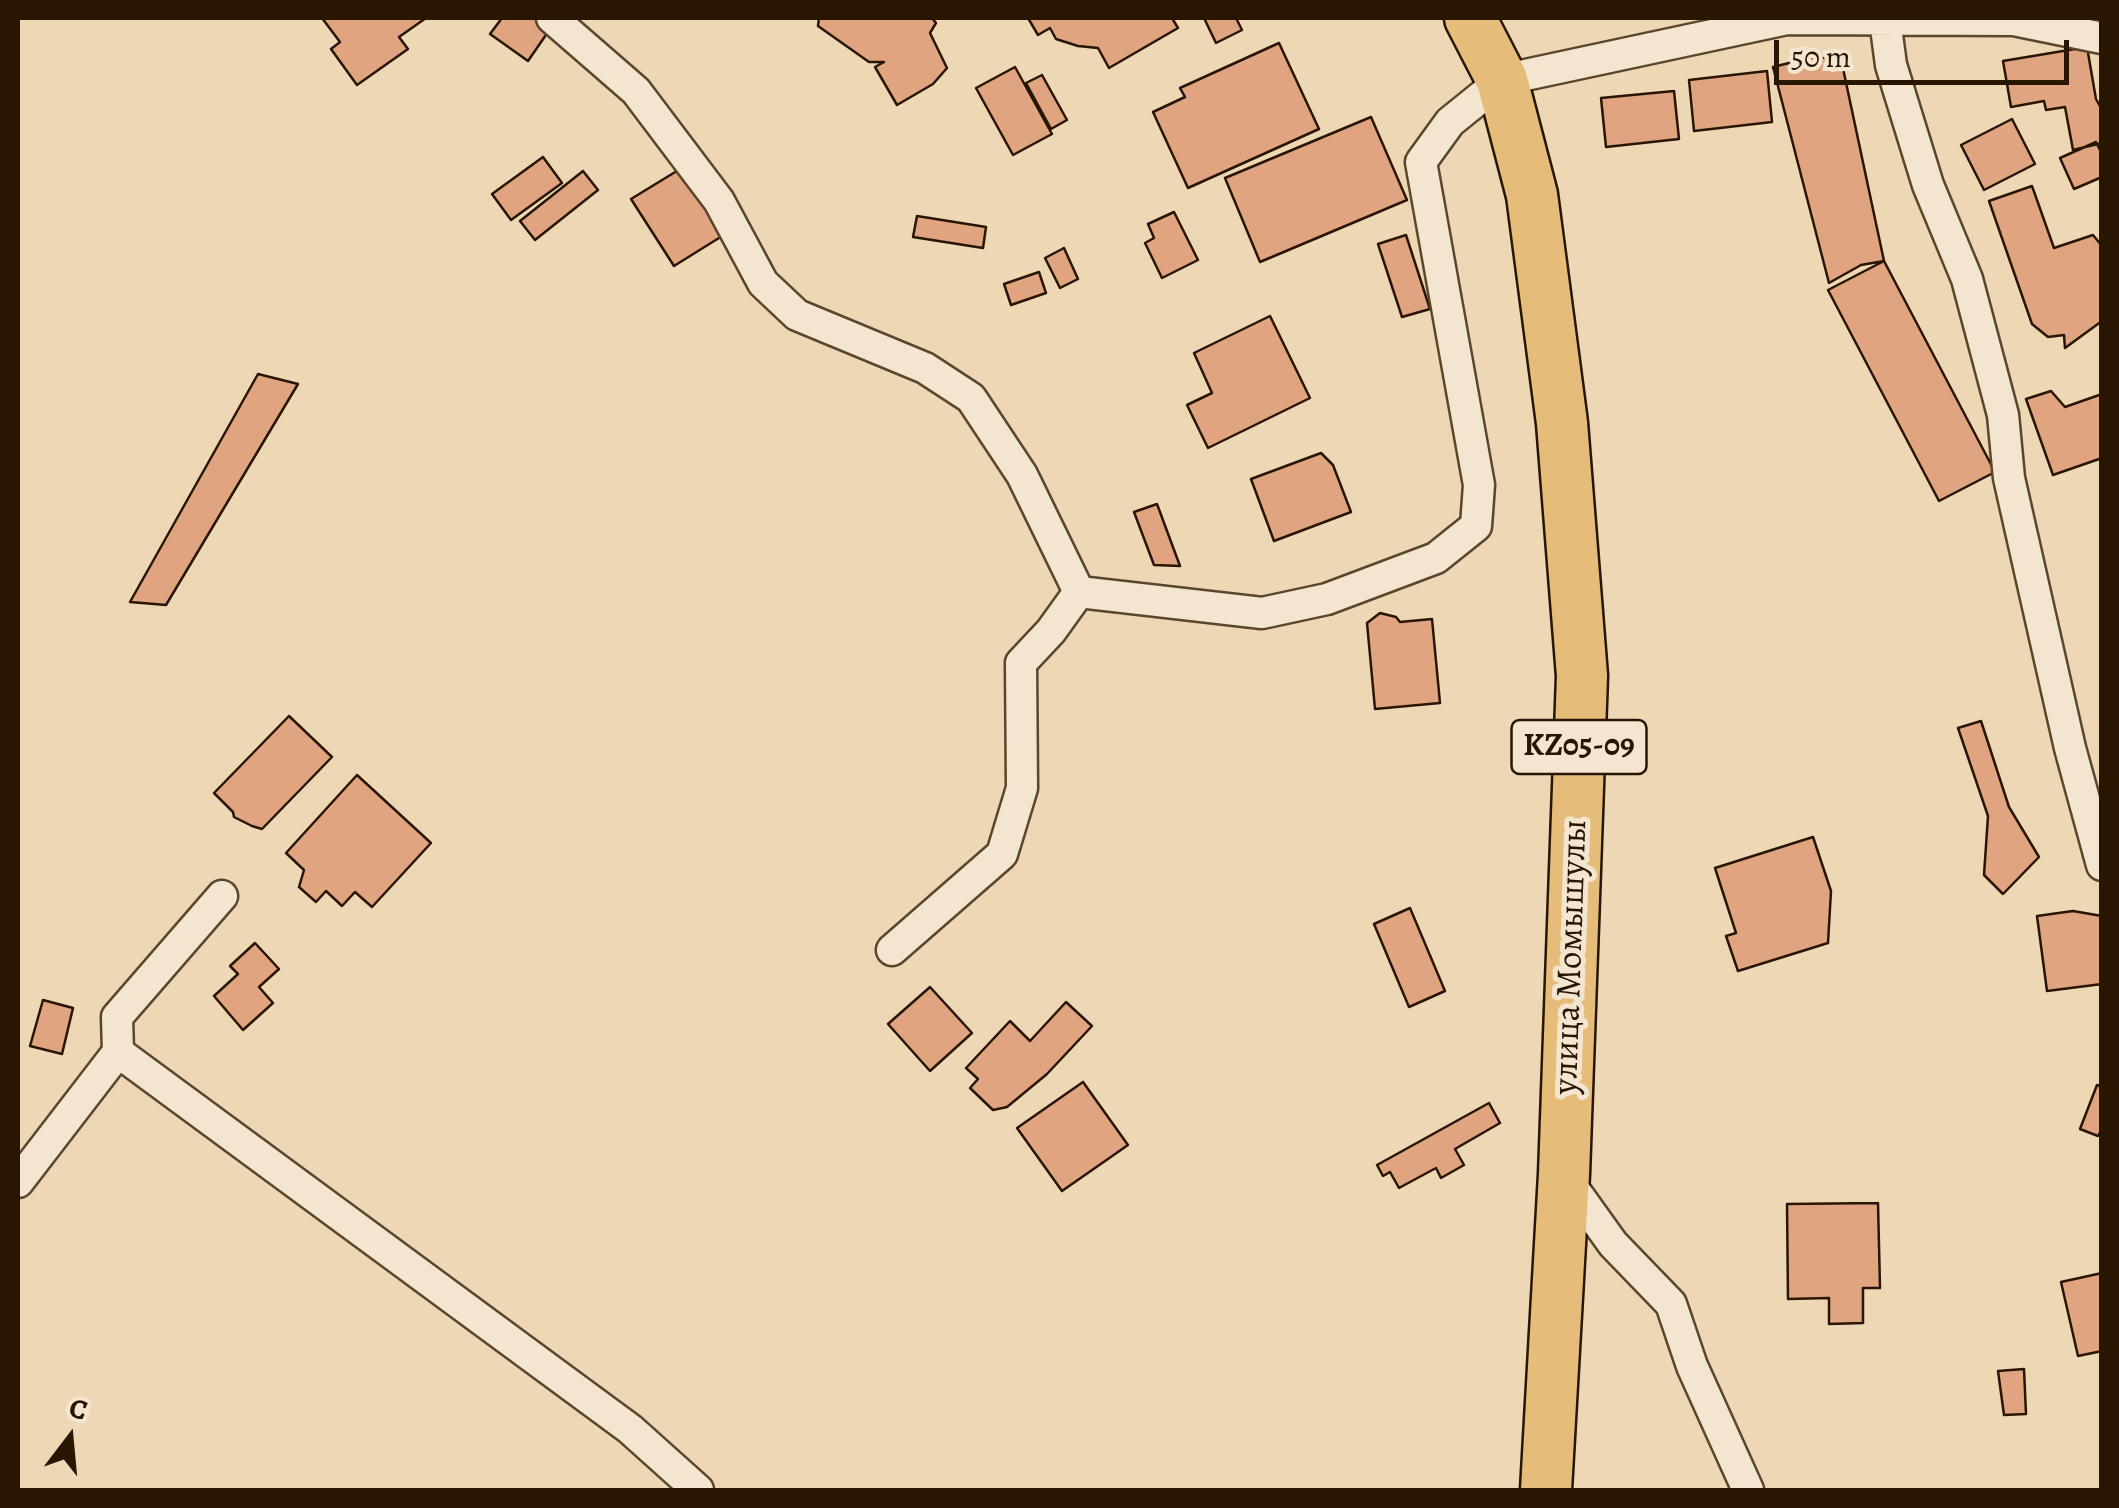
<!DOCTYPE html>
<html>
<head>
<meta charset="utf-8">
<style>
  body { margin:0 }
  #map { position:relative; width:2119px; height:1508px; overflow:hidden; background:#edd7b5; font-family:Alegreya,serif }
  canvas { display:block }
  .frame { position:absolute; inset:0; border:20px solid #281600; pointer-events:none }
  .north { position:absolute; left:20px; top:1388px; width:100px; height:100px; -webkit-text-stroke:8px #f3e5cf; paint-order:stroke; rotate:16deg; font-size:28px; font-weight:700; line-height:40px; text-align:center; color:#281600 }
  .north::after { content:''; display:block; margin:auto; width:35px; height:45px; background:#281600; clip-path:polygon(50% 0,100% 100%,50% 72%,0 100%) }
  .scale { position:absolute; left:1774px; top:40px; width:295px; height:45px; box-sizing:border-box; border:5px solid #281600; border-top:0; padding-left:12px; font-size:30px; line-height:35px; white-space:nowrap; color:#281600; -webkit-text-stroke:8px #f3e5cf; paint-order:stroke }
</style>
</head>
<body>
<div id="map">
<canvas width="2119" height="1508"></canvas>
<div class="frame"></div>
<div class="north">С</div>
<div class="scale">50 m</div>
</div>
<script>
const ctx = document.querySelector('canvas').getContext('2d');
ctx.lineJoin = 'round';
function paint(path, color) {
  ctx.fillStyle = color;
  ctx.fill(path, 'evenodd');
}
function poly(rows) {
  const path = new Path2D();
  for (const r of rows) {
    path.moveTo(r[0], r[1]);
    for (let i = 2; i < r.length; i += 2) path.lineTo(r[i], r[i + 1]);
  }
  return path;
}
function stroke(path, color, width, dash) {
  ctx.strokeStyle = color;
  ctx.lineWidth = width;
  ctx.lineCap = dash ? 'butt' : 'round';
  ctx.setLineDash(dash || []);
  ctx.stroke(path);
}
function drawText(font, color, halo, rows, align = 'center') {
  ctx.font = font + ' Alegreya,serif';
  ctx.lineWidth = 10;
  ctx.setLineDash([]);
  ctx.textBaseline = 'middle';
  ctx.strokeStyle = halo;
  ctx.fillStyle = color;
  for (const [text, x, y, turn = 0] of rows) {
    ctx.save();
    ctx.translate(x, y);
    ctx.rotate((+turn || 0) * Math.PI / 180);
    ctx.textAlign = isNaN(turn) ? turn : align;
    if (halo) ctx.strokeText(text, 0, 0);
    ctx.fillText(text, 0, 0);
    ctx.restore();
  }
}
const building = poly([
  [322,18,426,18,399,37,408,49,357,85,331,49,340,42,322,18],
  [502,18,534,18,550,29,528,61,490,34,502,18],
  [819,18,932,18,936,23,930,33,947,68,933,84,897,105,875,67,884,62,869,62,818,26,819,18],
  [1028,18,1172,18,1178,28,1109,68,1098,48,1078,46,1056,39,1050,28,1038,35,1028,18],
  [1204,18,1236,18,1242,30,1216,43,1204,18],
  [1279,43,1319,129,1188,188,1153,112,1185,97,1180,88,1279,43],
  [2087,47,2096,99,2101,108,2102,143,2073,150,2065,107,2046,110,2044,101,2011,107,2003,61,2087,47],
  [1813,57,1841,59,1884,261,1861,265,1829,283,1773,67,1813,57],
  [1015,67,1052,134,1013,155,976,88,1015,67],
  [1767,71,1772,122,1694,131,1689,80,1767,71],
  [1042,75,1067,120,1051,129,1026,83,1042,75],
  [1674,91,1679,139,1606,147,1601,98,1674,91],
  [1371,117,1407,200,1260,262,1225,178,1371,117],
  [2012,119,2035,164,1984,190,1961,145,2012,119],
  [2096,142,2102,154,2102,177,2074,189,2060,158,2096,142],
  [543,157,562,183,511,220,492,194,543,157],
  [685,166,727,233,674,266,631,199,685,166],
  [583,171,598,190,535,240,520,221,583,171],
  [2032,186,2054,248,2093,235,2102,246,2102,321,2065,348,2064,335,2048,337,2032,324,1989,201,2032,186],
  [1174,212,1198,260,1162,278,1145,243,1154,238,1148,224,1174,212],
  [917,216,986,227,983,248,913,237,917,216],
  [1406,235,1430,309,1402,317,1378,244,1406,235],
  [1064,248,1078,279,1060,288,1045,258,1064,248],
  [1884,261,1995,472,1939,501,1828,290,1884,261],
  [1039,272,1046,293,1011,305,1004,284,1039,272],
  [1270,316,1310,398,1208,448,1187,405,1212,393,1194,353,1270,316],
  [258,374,298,384,166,605,130,602,258,374],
  [2051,391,2065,407,2102,394,2102,458,2053,475,2026,399,2051,391],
  [1321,453,1333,465,1351,512,1274,541,1251,479,1321,453],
  [1157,504,1180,566,1154,565,1134,512,1157,504],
  [1380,613,1396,617,1400,622,1432,619,1440,703,1375,709,1367,623,1380,613],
  [289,716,332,757,262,829,252,826,234,817,233,812,214,793,289,716],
  [1981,721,2009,807,2039,857,2003,894,1984,875,1988,816,1958,728,1981,721],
  [357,775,431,843,372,907,355,892,342,906,326,891,316,902,299,887,304,870,286,853,357,775],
  [1813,837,1831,891,1828,943,1738,971,1726,936,1736,933,1715,868,1813,837],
  [1410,908,1445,991,1409,1007,1374,924,1410,908],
  [2073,911,2102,916,2102,984,2047,991,2037,916,2073,911],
  [255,943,279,969,259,987,273,1003,243,1030,214,996,238,974,230,966,255,943],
  [930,987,972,1033,930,1071,888,1024,930,987],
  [43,1000,73,1008,62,1054,30,1046,43,1000],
  [1066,1002,1092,1026,1047,1074,1007,1107,993,1110,970,1088,978,1079,966,1068,1010,1021,1030,1041,1066,1002],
  [1083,1082,1128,1145,1062,1191,1017,1128,1083,1082],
  [2097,1085,2102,1087,2102,1129,2098,1136,2080,1129,2097,1085],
  [1489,1103,1500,1123,1455,1149,1464,1165,1441,1178,1436,1168,1399,1188,1390,1172,1383,1176,1377,1165,1489,1103],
  [1878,1203,1880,1288,1863,1288,1863,1323,1829,1324,1829,1298,1788,1299,1787,1204,1878,1203],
  [2102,1273,2102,1351,2078,1356,2061,1282,2102,1273],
  [2024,1369,2026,1414,2004,1415,1998,1371,2024,1369]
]);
const street = poly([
  [552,18,636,91,719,201,763,283,797,315,925,368,971,398,1022,475,1079,592,1262,613,1327,599,1436,558,1476,526,1479,485,1421,162,1450,122,1502,80,1787,19,2014,20,2102,38],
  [1885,20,1891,65,1928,185,1967,279,2003,415,2009,478,2070,748,2102,865],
  [892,950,1002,854,1022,788,1021,663,1051,631,1079,592],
  [118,1052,117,1017,222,896],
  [1565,1177,1613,1244,1671,1304,1692,1366,1748,1490],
  [18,1182,118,1052,630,1429,698,1490]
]);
const primary = poly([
  [1470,18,1502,80,1532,195,1562,423,1582,676,1564,1174,1546,1490]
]);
const shields = [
  [1579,747,135]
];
const shieldNames = [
  ["KZ05-09",1579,747]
];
const streetNames = [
  ["улица Момышулы",1572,957,-88]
];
paint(building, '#e0a481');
stroke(building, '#281600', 2.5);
stroke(street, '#59462d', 35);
stroke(primary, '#281600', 55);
stroke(street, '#f3e5cf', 30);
stroke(primary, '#e6bc7a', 50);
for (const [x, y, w] of shields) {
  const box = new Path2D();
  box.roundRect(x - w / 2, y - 27, w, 54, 8);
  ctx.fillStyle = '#f3e5cf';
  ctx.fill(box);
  stroke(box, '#281600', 2.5);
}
drawText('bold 32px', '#281600', null, shieldNames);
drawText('35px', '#281600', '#f3e5cf', streetNames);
</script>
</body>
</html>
